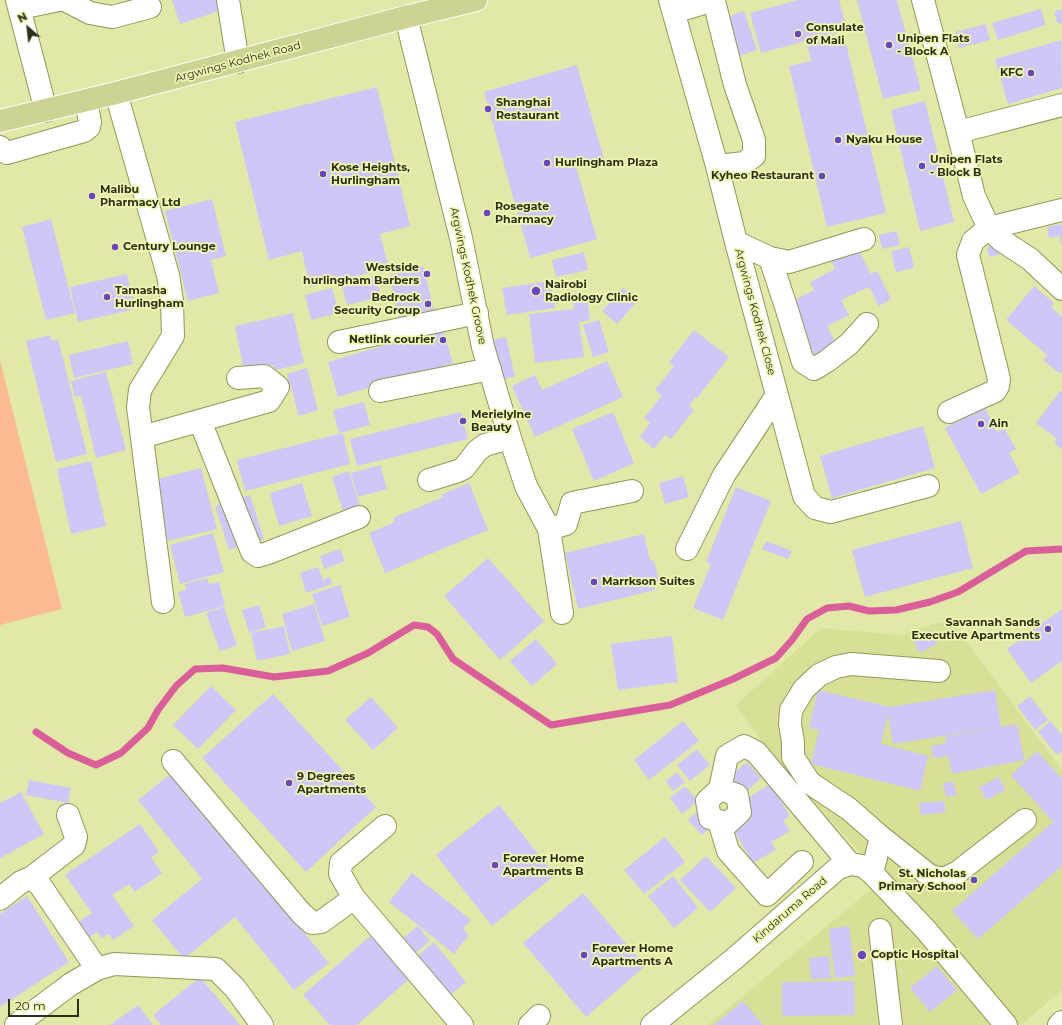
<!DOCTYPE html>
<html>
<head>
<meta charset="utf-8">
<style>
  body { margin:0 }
  #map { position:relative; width:1062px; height:1025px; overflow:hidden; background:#e2e8a7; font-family:Montserrat,sans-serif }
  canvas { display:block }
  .north { position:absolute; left:8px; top:8px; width:40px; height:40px; -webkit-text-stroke:3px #eff6b4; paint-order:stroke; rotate:332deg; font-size:11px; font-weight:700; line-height:16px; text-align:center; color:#2e2f16 }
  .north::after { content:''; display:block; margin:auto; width:14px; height:18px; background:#2e2f16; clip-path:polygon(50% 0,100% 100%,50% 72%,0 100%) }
  .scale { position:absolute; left:8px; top:999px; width:71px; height:18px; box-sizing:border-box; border:2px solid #2e2f16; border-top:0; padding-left:5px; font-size:12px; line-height:14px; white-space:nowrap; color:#2e2f16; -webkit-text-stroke:3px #eff6b4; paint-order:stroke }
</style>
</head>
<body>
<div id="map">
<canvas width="1062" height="1025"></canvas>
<div class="north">N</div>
<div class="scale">20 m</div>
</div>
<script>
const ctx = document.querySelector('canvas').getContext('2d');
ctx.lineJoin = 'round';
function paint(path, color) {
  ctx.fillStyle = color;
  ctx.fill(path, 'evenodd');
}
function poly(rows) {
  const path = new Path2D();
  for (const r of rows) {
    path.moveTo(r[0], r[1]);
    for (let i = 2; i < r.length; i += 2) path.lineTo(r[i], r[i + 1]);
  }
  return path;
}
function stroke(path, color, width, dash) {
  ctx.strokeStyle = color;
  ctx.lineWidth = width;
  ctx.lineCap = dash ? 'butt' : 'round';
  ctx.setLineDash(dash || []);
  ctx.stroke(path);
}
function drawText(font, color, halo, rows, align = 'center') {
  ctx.font = font + ' Montserrat,sans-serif';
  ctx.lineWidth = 3.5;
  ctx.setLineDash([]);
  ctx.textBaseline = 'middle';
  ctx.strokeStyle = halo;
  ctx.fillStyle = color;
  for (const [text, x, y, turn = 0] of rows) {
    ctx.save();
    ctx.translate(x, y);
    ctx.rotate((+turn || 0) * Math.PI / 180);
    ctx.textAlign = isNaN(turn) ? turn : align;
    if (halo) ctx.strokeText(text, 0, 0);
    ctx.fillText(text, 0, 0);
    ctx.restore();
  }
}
const built = poly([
  [952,622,1062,770,1062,990,1021,1025,1017,1025,769,752,736,705,821,628,901,635,932,624],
  [876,885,990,1025,708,1025]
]);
const green = poly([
  [0,360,62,609,0,625]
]);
const stream = poly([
  [36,732,68,753,96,765,121,753,148,728,158,710,176,686,195,669,223,668,274,677,328,671,368,653,414,625,428,627,437,634,453,659,551,725,670,705,733,679,776,658,792,640,807,619,827,608,849,606,869,611,896,610,930,602,958,592,1026,551,1062,549]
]);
const building = poly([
  [172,0,216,0,219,11,180,24],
  [798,0,839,0,847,30,761,53,750,13],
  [857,0,897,0,921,90,883,99],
  [1041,9,1046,25,998,40,992,23],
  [1062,9,1062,23,1058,24,1054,12],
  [744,11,757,50,736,57,722,19],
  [986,24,990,40,959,48,955,32],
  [844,35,886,213,827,227,789,66,811,61,807,44],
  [1061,40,1062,88,1008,104,995,59],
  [577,65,604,159,576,167,597,239,530,258,484,92],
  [377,87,410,226,380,234,389,268,310,287,302,251,269,260,235,122],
  [925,101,954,222,920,231,891,110],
  [212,199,226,256,211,260,219,293,188,301,165,211],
  [51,219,75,313,46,320,22,227],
  [1062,224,1062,245,1061,245,1060,236,1049,238,1047,227],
  [897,231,900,245,882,249,879,235],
  [1003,243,1005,253,989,257,987,247],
  [857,247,871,274,877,271,891,299,879,306,869,287,841,300,849,315,827,326,837,345,815,356,788,303,814,290,810,282,835,269,831,260],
  [909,247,914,268,896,272,891,251],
  [584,252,588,270,556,277,552,260],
  [423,266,435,314,400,322,389,275],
  [127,274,135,309,78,322,70,287],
  [376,276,381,297,347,305,342,285],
  [550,281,555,308,507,315,502,288],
  [1034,286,1054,303,1051,307,1062,317,1062,371,1060,374,1043,360,1047,355,1006,320],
  [332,288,339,313,311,320,305,295],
  [623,288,638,300,617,324,602,311],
  [587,295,590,320,579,322,584,357,535,363,529,314,574,309,573,297],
  [293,313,304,363,275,370,273,365,244,371,235,326],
  [599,320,609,352,593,357,583,325],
  [443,328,453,363,338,397,328,362],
  [694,330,729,357,697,398,695,398,689,406,694,410,671,439,665,435,654,449,640,437,650,423,644,418,662,396,655,390,674,366,669,362],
  [50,335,52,341,58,339,87,454,56,462,26,341],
  [506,337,515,377,498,380,488,341],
  [128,341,133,364,74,378,69,355],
  [607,361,623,397,535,437,512,386,535,375,542,390],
  [307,368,318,410,299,416,287,374],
  [106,372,126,450,96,458,81,396,75,397,71,381],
  [1061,390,1062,391,1062,449,1054,443,1057,439,1036,423],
  [364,402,370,425,339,433,333,410],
  [984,406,997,432,1004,428,1016,449,1009,453,1020,473,981,494,945,428],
  [461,412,468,439,357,466,350,439],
  [613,412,634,463,594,481,572,429],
  [923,426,935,468,832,498,820,456],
  [343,433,350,464,245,491,237,460],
  [91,461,106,526,71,534,57,469],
  [380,465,387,489,358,497,351,473],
  [201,468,217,529,168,541,153,480],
  [349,471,361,510,344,515,332,477],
  [683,476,689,497,665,504,659,483],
  [302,483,312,516,279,526,270,493],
  [469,483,488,530,385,573,369,533,395,522,393,518,443,497,442,494],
  [736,487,771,501,723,620,693,608,711,564,706,562],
  [250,495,264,539,229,550,215,506],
  [961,521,973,568,865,597,852,550],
  [213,533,224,572,180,584,170,545],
  [644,534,650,561,654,560,659,581,654,582,655,590,578,609,565,553],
  [766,541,792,551,788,559,762,549],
  [340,549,345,561,324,569,320,556],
  [488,558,544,621,500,660,444,596],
  [318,567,323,580,330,577,332,584,306,593,300,573],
  [207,578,209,584,219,582,225,606,185,617,178,592,186,590,185,584],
  [340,585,350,617,322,626,312,594],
  [314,604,325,641,292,651,282,614],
  [259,605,266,627,249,633,242,610],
  [224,607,237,645,220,651,206,613],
  [1062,609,1062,661,1031,683,1007,649],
  [284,626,290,654,257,661,251,633],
  [931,630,938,643,920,653,913,640],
  [672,636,678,682,618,690,611,644],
  [536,639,557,664,532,686,510,661],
  [211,686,236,710,198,749,173,725],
  [818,690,890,707,995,690,1001,727,1017,724,1024,760,952,774,948,756,933,758,931,746,946,743,945,737,994,728,893,744,888,714,881,744,928,756,920,791,811,764,819,730,809,728],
  [273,694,376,807,306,872,202,758],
  [1030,696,1048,720,1035,730,1017,706],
  [371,697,398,728,373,750,345,720],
  [683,721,699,741,649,780,634,760],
  [1050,721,1062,735,1062,751,1057,755,1038,732],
  [697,749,710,765,690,781,677,765],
  [1037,751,1062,779,1062,866,978,939,952,911,1053,822,1011,775],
  [747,762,761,778,740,797,726,780],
  [173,772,329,963,294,990,235,917,184,959,152,920,202,879,138,800],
  [677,772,685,782,673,791,666,781],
  [999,777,1005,790,986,800,979,787],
  [29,780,71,788,68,803,26,795],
  [953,781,957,795,946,797,943,784],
  [771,784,790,816,783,820,790,831,771,842,776,850,753,863,724,814,747,813,751,811,744,800],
  [685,786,698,801,682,814,670,798],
  [21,792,44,834,0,858,0,803],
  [944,801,946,812,921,815,919,803],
  [499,805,555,875,492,926,436,855],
  [698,811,712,826,702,835,688,820],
  [140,824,159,852,151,857,162,873,135,892,129,884,112,895,134,926,113,940,109,934,102,938,97,932,88,938,78,922,92,913,65,875],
  [665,837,685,862,644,894,624,870],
  [706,856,736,888,710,912,680,880],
  [412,873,471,920,463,929,469,935,454,954,389,902],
  [673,876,698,908,674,928,648,896],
  [583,893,645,966,586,1017,523,943],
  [27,896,69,962,0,1007,0,914],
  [418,926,430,941,414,954,402,939],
  [849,926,855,976,835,978,829,929],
  [376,931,402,960,396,966,408,980,357,1025,330,1025,303,995],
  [434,942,466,982,447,998,415,958],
  [829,956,831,978,811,979,809,958],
  [937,966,957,990,930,1012,910,988],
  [200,977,240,1025,161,1025,153,1015],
  [854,981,855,1015,782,1016,782,982],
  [743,1001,763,1025,714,1025],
  [138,1005,153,1025,110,1025]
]);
const minor = poly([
  [17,0,46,111],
  [65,0,90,13,112,17,150,7],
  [228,0,238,62],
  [670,0,717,166,736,242,804,496,815,508,831,512,928,486],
  [923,0,958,132,974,196,989,228,1001,240,1030,259,1062,289],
  [714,1,735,85,754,140,754,156,744,163,717,166],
  [20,8,59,0],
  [674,12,714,0],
  [406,17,461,238,483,347,510,438,526,486,549,529],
  [116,93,168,275,172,301,173,336,140,390,138,407,163,602],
  [958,132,1062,105],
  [0,147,2,150,7,153,84,131,89,127,90,122,86,101],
  [736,242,770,258,789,262,864,239],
  [770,258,788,313,803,362,814,369,827,361,849,344,867,324],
  [339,342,477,313],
  [380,391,490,369],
  [949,412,995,391,998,386,999,379,968,255,973,241,989,228,1062,210],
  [200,421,252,552,258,556,268,553,359,517],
  [142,437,269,401,278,387,264,376,238,378],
  [429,480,458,471,464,468,477,451,485,445,510,438],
  [687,549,724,475,777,395],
  [562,613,549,529,566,524,572,503,632,491],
  [173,761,301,913,312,923,321,922,354,898],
  [720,789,737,795,740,812,727,824,710,818,707,801,720,789,727,756,744,746,756,752,850,864],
  [719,821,728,851,767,895,802,862],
  [385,826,341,863,340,874,354,898,462,1025],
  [881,837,930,876,944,879,958,872,1025,820],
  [872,873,881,837,849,809,810,783,793,757,793,742,790,724,791,710,804,689,819,675,836,667,851,664,939,671],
  [31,878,74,845,76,837,68,815],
  [0,899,21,882,31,878,40,885,97,969],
  [880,930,891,1025],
  [16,1025,71,984,97,969,114,964,216,969,235,988,262,1025],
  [530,1025,539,1016],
  [652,1025,734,959,838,868,850,864,863,866,872,873,926,930,1006,1025],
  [1059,1025,1062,1022]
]);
const major = poly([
  [0,121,116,93,406,17,476,0]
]);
const markers = [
  [798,34,4,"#6945be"],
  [889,45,4,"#6945be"],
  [1031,73,4,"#6945be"],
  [488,109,4,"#6945be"],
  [838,140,4,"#6945be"],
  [547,163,4,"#6945be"],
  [922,166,4,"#6945be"],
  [323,174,4,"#6945be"],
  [822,176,4,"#6945be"],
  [92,196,4,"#6945be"],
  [487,213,4,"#6945be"],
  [115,247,4,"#6945be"],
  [427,274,4,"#6945be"],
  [536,291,5,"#6945be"],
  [107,297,4,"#6945be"],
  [428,304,4,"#6945be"],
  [443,340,4,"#6945be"],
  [463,421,4,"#6945be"],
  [981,424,4,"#6945be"],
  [594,582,4,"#6945be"],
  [1048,629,4,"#6945be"],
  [289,783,4,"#6945be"],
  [495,865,4,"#6945be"],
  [974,880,4,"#6945be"],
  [584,955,4,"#6945be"],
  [862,955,5,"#6945be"]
];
const poiNames = [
  ["Consulate",806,28],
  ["of Mali",806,41],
  ["Unipen Flats",897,39],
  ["- Block A",897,52],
  ["KFC",1023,73,"right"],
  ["Shanghai",496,103],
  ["Restaurant",496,116],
  ["Nyaku House",846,140],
  ["Unipen Flats",930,160],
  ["- Block B",930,173],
  ["Hurlingham Plaza",555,163],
  ["Kose Heights,",331,168],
  ["Hurlingham",331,181],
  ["Kyheo Restaurant",814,176,"right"],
  ["Malibu",100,190],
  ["Pharmacy Ltd",100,203],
  ["Rosegate",495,207],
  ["Pharmacy",495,220],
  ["Century Lounge",123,247],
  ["Westside",419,268,"right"],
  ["hurlingham Barbers",419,281,"right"],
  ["Nairobi",545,285],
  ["Radiology Clinic",545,298],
  ["Tamasha",115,291],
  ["Hurlingham",115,304],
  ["Bedrock",420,298,"right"],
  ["Security Group",420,311,"right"],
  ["Netlink courier",435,340,"right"],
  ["Merielylne",471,415],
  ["Beauty",471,428],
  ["Ain",989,424],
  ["Marrkson Suites",602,582],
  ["Savannah Sands",1040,623,"right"],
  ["Executive Apartments",1040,636,"right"],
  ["9 Degrees",297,777],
  ["Apartments",297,790],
  ["Forever Home",503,859],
  ["Apartments B",503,872],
  ["St. Nicholas",966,874,"right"],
  ["Primary School",966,887,"right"],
  ["Forever Home",592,949],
  ["Apartments A",592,962],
  ["Coptic Hospital",871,955]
];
const streetNames = [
  ["Argwings Kodhek Road",238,62,-15],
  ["Argwings Kodhek Groove",468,276,78],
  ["Argwings Kodhek Close",755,312,75],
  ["Kindaruma Road",790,910,-41]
];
paint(built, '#d9df96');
paint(green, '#fdbb92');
stroke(stream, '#da5e9a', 7);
paint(building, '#cfc7f7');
stroke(minor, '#929759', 24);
stroke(major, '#fff', 24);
stroke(minor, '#fff', 22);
stroke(major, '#ced293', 22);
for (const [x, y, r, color] of markers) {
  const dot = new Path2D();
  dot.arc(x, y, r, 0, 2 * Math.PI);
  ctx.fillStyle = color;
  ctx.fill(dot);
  stroke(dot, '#eff6b4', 1.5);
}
drawText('bold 11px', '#2e2f16', '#eff6b4', poiNames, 'left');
drawText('11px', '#2e2f16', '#eff6b4', streetNames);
</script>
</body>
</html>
